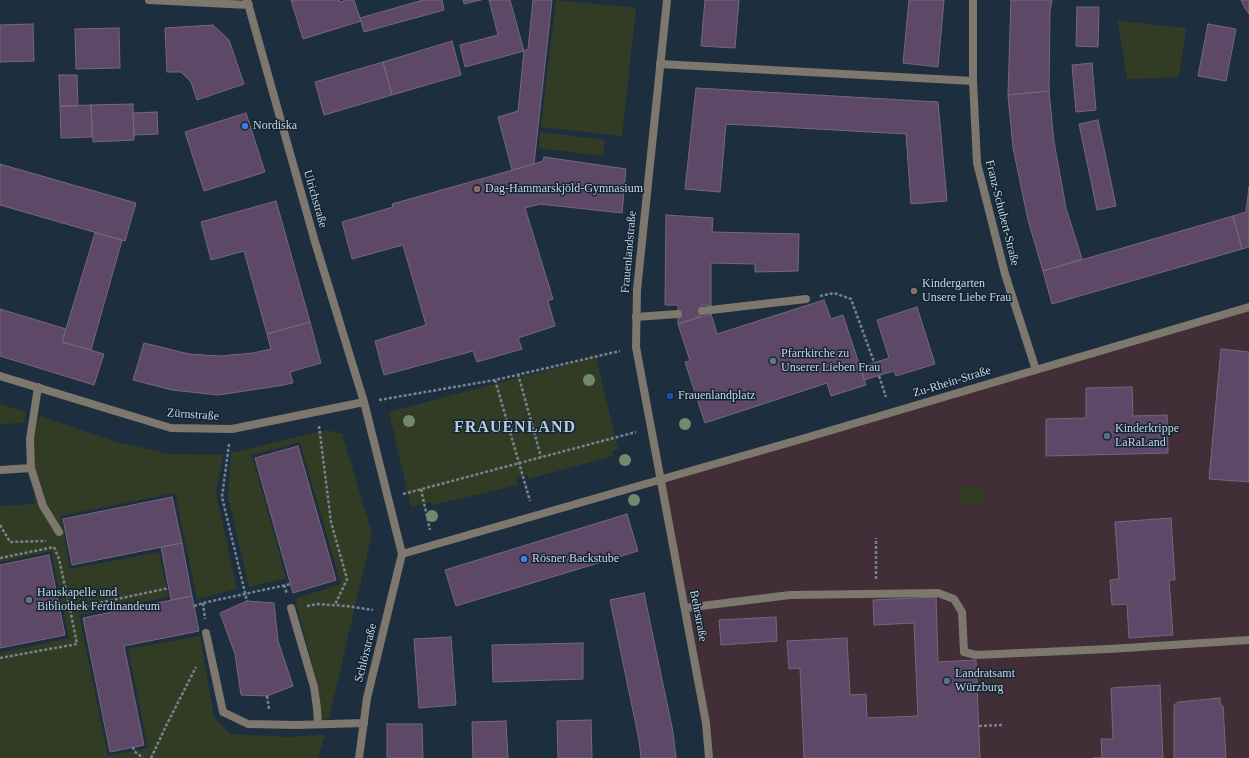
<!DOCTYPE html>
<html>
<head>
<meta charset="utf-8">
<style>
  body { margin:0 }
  canvas { display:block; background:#1d2f3f }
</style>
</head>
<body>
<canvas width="1249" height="758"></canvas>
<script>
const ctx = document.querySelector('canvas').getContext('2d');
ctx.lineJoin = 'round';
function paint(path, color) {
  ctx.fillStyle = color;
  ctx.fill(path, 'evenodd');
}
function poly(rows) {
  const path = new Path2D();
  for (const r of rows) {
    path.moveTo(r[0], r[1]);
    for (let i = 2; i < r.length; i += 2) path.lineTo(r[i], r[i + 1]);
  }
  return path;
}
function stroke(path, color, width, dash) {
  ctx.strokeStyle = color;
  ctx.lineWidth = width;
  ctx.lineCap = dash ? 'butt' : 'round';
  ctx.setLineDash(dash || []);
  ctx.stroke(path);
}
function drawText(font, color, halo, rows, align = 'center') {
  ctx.font = font + ' Georgia,serif';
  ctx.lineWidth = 3;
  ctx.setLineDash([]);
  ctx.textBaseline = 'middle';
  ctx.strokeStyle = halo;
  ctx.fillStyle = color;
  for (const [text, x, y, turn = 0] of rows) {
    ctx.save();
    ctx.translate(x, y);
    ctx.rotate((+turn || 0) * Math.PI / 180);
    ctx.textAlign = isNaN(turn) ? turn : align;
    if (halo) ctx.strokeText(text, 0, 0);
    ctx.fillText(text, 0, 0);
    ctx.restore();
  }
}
const commercial = poly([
  [1249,309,1249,758,711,758,663,481]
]);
const green = poly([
  [556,0,636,8,622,136,541,127],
  [1118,21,1186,28,1179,77,1127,79],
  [540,132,605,140,603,156,539,148],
  [596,357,618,449,612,451,613,456,528,479,527,475,516,478,518,485,432,505,431,502,411,507,389,412],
  [0,404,26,412,24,423,0,424],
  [40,416,116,442,170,454,223,455,216,493,237,589,197,599,175,493,61,516,70,569,159,552,168,597,79,615,108,756,148,748,128,649,200,636,214,717,230,734,288,737,325,735,318,758,0,758,0,653,69,638,51,551,0,562,0,506,35,504,32,454,35,431],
  [326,430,342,434,372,533,329,718,320,720,321,707,318,686,295,599,341,584,300,442,252,455,286,578,249,587,228,497,231,453],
  [960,486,985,486,986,505,961,506]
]);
const building = poly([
  [291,0,339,0,340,2,346,0,354,0,361,21,303,39,291,0],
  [423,0,442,0,444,10,364,32,360,18,423,0],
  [463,0,481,0,464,4,463,0],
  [489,0,510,0,524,51,465,67,460,45,498,35,489,0],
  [533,0,552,0,534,164,512,170,498,117,518,111,524,51,528,49,533,0],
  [705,0,739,0,735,48,701,46,705,0],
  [909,0,944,0,938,67,903,63,909,0],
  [1011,0,1052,0,1050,11,1049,91,1008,95,1011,0],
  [1241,0,1249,0,1249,14,1245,8,1241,0],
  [1077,7,1099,7,1098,47,1076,46,1077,7],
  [33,24,34,61,0,62,0,25,33,24],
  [1208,24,1236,29,1226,81,1198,76,1208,24],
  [213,25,229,40,244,84,197,100,191,82,181,72,167,72,165,28,213,25],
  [119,28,120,68,76,69,75,29,119,28],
  [452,41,461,75,392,95,383,62,452,41],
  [383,62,392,95,324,115,315,82,383,62],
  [1092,63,1096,110,1076,112,1072,65,1092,63],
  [59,75,77,75,78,106,60,106,59,75],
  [696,88,938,102,947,201,911,204,906,134,726,124,720,192,685,189,696,88],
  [1049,91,1054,142,1066,208,1082,259,1043,271,1028,220,1013,148,1008,95,1049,91],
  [133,104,134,140,93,142,91,105,133,104],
  [91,105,92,137,61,138,60,106,91,105],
  [157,112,158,134,134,135,133,113,157,112],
  [246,113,265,172,204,191,185,132,246,113],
  [1098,120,1116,206,1097,210,1079,124,1098,120],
  [544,157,626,169,622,213,540,204,525,208,553,299,548,301,555,326,518,338,522,349,515,351,477,362,473,351,384,375,375,341,426,325,403,245,352,259,342,222,393,207,392,204,534,164,543,161,544,157],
  [0,164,136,203,125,241,0,205,0,164],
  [1249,187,1249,247,1242,249,1233,216,1246,212,1249,187],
  [276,201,310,322,267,334,244,251,211,260,201,222,276,201],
  [666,215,713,218,712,232,799,234,798,271,755,272,755,264,711,263,711,306,702,305,701,316,678,324,678,305,665,305,666,215],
  [1233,216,1242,249,1052,304,1043,271,1233,216],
  [95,233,122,240,91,350,62,342,95,233],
  [824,300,831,319,843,315,866,385,831,396,827,383,705,423,685,362,690,361,678,324,711,314,717,334,824,300],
  [917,307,935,364,896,376,894,371,864,380,860,367,889,358,877,320,917,307],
  [0,309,66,329,62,342,104,354,94,385,0,356,0,309],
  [310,322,321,363,290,372,293,383,278,386,218,395,172,390,133,380,144,343,189,354,220,356,253,353,271,349,267,334,310,322],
  [1221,349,1249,352,1249,482,1209,479,1221,349],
  [1132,387,1133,416,1167,415,1168,453,1046,456,1046,419,1086,418,1086,388,1132,387],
  [298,446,336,580,293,593,255,458,298,446],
  [172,497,182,543,72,565,63,519,172,497],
  [627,514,638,551,456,606,445,570,627,514],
  [1171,518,1175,580,1169,580,1173,635,1129,638,1127,604,1112,605,1110,580,1119,579,1115,522,1171,518],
  [182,543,192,596,171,600,161,547,182,543],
  [49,555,65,635,0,648,0,565,49,555],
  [644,593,673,732,676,758,641,758,639,740,610,600,644,593],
  [192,596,199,631,124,646,144,745,110,752,83,618,192,596],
  [936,597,938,662,976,660,980,758,804,758,800,668,789,669,787,641,847,638,850,695,866,694,867,718,918,716,914,623,874,625,873,600,936,597],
  [247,601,274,603,278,641,293,686,267,696,241,695,235,654,220,613,247,601],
  [776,617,777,641,721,645,719,620,776,617],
  [451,637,456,705,419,708,414,639,451,637],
  [583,643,583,679,493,682,492,645,583,643],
  [1160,685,1163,758,1093,758,1102,758,1101,739,1113,739,1111,688,1160,685],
  [1220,698,1220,704,1223,706,1226,758,1174,758,1174,705,1178,702,1220,698],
  [591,720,592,758,558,758,557,721,591,720],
  [506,721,508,758,473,758,472,722,506,721],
  [387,724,422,724,423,758,387,758,387,724]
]);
const path = poly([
  [820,296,834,293,851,299,874,362],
  [518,374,541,457],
  [879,376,886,397],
  [495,380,530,501],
  [379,400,495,380,620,351],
  [319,426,331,522,347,579,335,605],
  [229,444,222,497,247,601],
  [421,489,430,530],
  [403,494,636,432],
  [0,525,10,542,46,541],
  [54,547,59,559,70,609,169,588],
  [0,558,54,547],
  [876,579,876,538],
  [284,585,287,594],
  [203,603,205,619],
  [194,606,203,603,291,584],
  [307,606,317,604,346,606,373,610],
  [0,658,77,644,70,609],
  [267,696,269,709],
  [979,726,1004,725],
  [133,747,134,751,143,758],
  [151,758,166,726,196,667]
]);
const lane = poly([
  [660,64,973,81],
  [702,311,806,299],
  [636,317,678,314],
  [31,468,43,506,59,532],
  [0,470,31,468,30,439,38,387],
  [291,608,314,687,317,708,318,724],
  [685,608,790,595,938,593,954,599,962,612,964,652,976,655,1109,649,1249,640],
  [206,633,223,712,248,724,296,725,364,723]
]);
const street = poly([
  [149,0,249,5],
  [247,0,315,242,364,402,402,554,367,698,359,758],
  [667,0,637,290,636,347,706,723,709,758],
  [973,0,973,81,977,163,1005,274,1036,370],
  [0,376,171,428,232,429,364,402],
  [402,554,805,438,1249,307]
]);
const trees = [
  [589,380],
  [409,421],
  [685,424],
  [625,460],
  [634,500],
  [432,516]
];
const markers = [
  [245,126,4,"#3f7fe0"],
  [477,189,4,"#8d6e63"],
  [914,291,4,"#8d6e63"],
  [773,361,4,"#6b7280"],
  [670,396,4,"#1a4fb4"],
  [1107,436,4,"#5c6f8a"],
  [524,559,4,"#3f7fe0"],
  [29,600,4,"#6b7280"],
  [947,681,4,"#5c6f8a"]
];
const poiNames = [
  ["Nordiska",253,126],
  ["Dag-Hammarskjöld-Gymnasium",485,189],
  ["Kindergarten",922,284],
  ["Unsere Liebe Frau",922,298],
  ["Pfarrkirche zu",781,354],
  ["Unserer Lieben Frau",781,368],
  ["Frauenlandplatz",678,396],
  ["Kinderkrippe",1115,429],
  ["LaRaLand",1115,443],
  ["Rösner Backstube",532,559],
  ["Hauskapelle und",37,593],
  ["Bibliothek Ferdinandeum",37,607],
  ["Landratsamt",955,674],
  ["Würzburg",955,688]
];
const streetNames = [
  ["Ulrichstraße",315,199,74],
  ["Franz-Schubert-Straße",1002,213,76],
  ["Frauenlandstraße",629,252,-85],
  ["Zu-Rhein-Straße",952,382,-17],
  ["Zürnstraße",193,415,4],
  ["Behrstraße",698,616,79],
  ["Schlörstraße",366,653,-76]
];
const districtNames = [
  ["FRAUENLAND",515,428]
];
paint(commercial, '#412e37');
paint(green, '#323c24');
paint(building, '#5e4868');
stroke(building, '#75677c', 1);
stroke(path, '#758390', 2.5, [3, 2]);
stroke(lane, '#7d776d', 8);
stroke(street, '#7d776d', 8);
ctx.fillStyle = '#73896d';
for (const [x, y] of trees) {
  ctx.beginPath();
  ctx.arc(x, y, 6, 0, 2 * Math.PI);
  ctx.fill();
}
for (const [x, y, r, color] of markers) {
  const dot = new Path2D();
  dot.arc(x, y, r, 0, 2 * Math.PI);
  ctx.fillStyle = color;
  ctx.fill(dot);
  stroke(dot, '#132534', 1.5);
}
drawText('12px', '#cad5df', '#132534', poiNames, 'left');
drawText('12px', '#cad5df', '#132534', streetNames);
ctx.letterSpacing = '1px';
drawText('bold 16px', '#b5cbdf', '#132534', districtNames);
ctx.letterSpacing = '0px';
</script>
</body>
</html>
